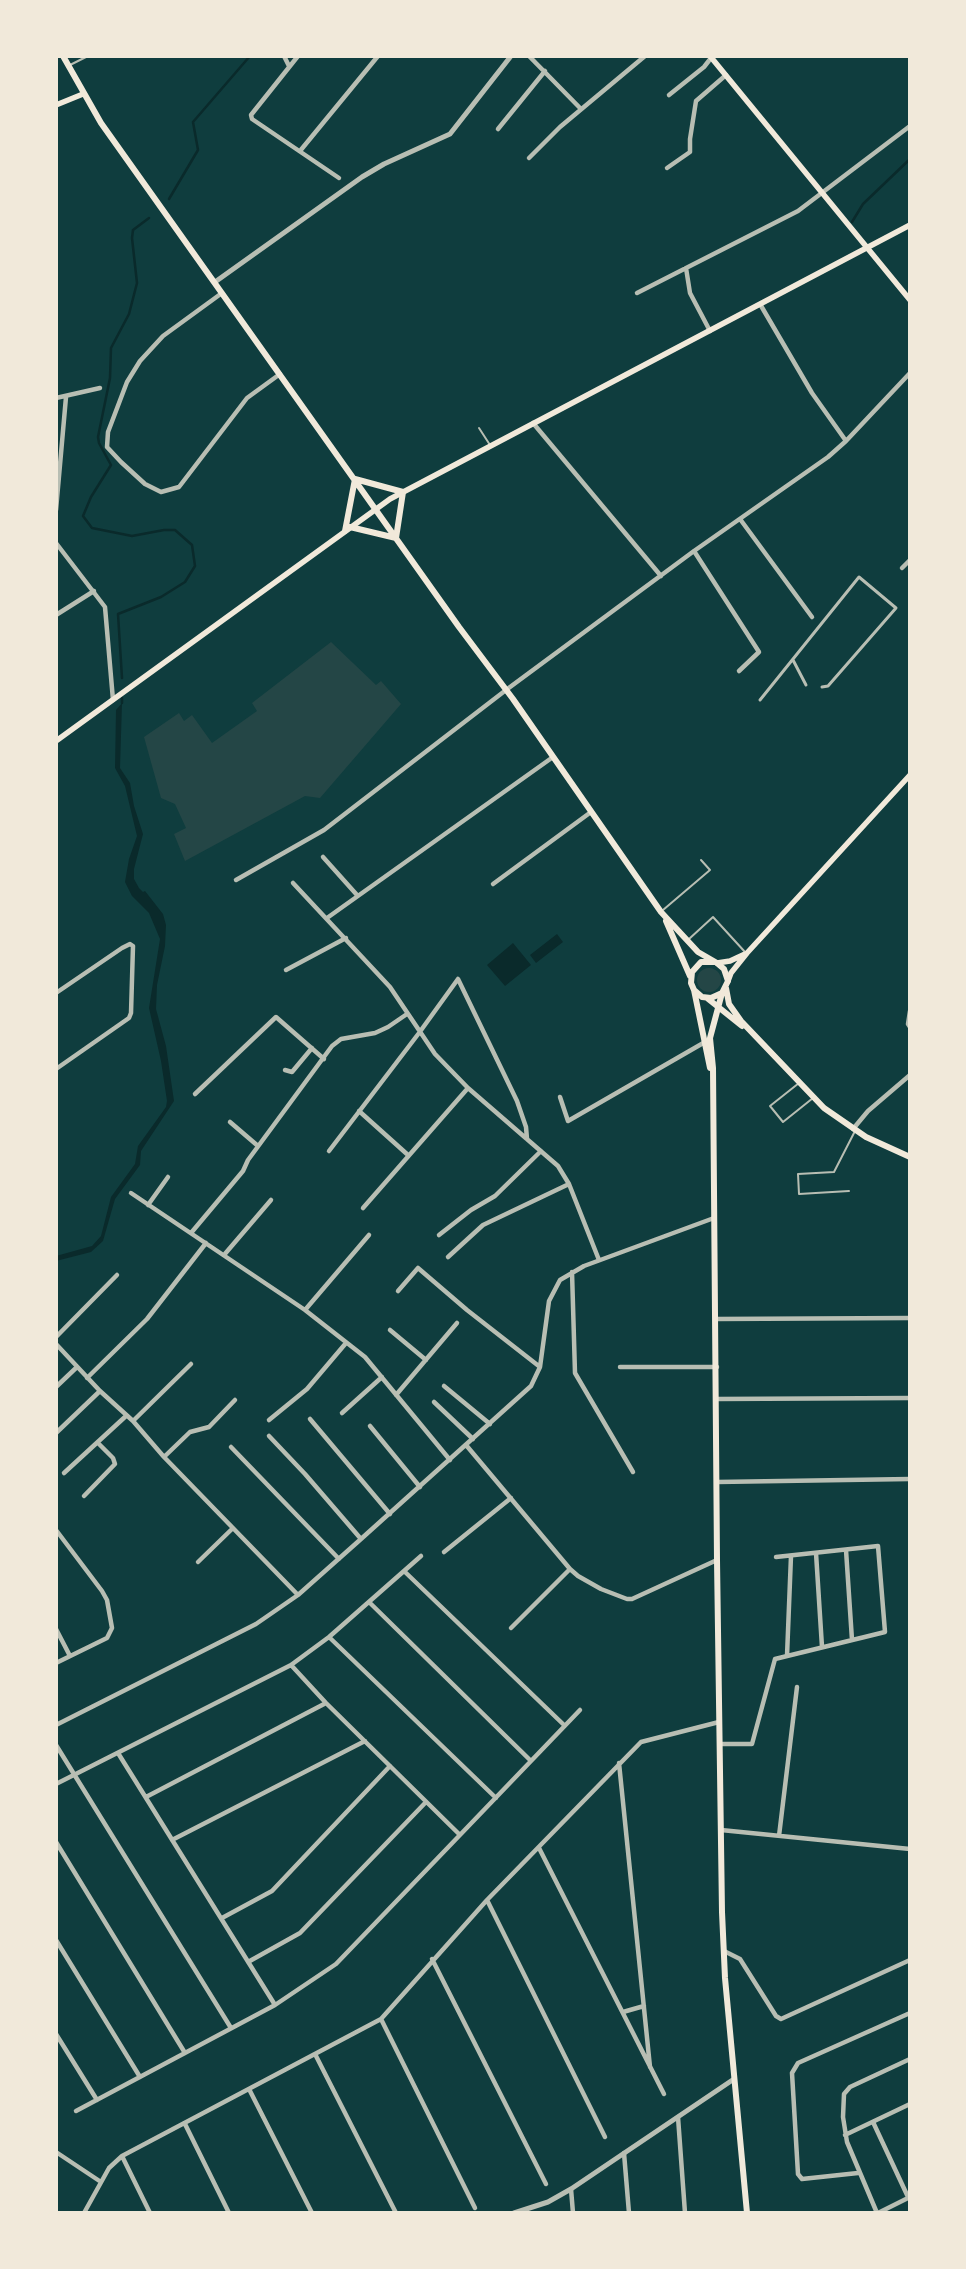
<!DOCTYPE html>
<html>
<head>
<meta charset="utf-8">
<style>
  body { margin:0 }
  #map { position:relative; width:966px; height:2269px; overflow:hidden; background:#0f3d3e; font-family:"Golos Text",sans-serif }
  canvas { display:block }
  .frame { position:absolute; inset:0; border:58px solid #f1e9da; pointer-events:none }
</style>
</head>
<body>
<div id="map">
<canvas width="966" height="2269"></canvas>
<div class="frame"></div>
</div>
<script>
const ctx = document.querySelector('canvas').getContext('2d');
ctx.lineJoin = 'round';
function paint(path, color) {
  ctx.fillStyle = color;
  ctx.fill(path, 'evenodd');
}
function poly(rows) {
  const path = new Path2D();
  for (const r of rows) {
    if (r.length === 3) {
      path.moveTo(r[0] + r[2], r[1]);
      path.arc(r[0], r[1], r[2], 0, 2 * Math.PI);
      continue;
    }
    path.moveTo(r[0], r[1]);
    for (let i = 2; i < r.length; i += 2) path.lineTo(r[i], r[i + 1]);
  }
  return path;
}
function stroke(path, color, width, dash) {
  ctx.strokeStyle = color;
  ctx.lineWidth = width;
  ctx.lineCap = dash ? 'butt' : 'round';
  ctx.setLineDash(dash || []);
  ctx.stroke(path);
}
const green = poly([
  [331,642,376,685,381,681,401,704,320,798,305,796,185,861,174,834,186,828,175,804,161,798,144,737,179,713,184,721,192,715,212,743,257,711,252,703],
  [709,980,12]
]);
const water = poly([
  [122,703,120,768,130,783,134,806,143,834,134,869,134,879,139,888,143,892,145,891,163,914,166,925,165,946,157,985,156,1009,166,1046,174,1101,141,1151,140,1165,115,1199,103,1241,91,1252,56,1261,56,1256,92,1246,101,1236,111,1197,135,1164,138,1146,166,1107,167,1101,161,1061,149,1008,160,939,149,913,132,896,125,882,129,859,137,836,125,786,115,768,116,710],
  [557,934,563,942,536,963,530,955],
  [513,943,531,965,505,986,487,965]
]);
const stream = poly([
  [169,199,198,150,193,122,250,56],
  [852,222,863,204,910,159],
  [122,678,118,614,161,597,185,582,195,566,192,545,175,530,164,530,132,536,92,528,83,516,91,497,111,465,99,443,98,437,110,378,111,348,129,314,137,283,132,238,133,230,149,218],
  [122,703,122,698]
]);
const service = poly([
  [70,65,88,56],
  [479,428,490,445],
  [663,910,710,870,701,860],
  [689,939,713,917,745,952],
  [799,1083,770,1106,783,1122,813,1098],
  [849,1191,799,1194,798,1174,834,1172,855,1131]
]);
const pedestrian = poly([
  [793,660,806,685],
  [760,700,859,577,896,608,828,686,822,687]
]);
const minor = poly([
  [284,56,289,66],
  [298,56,251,115,252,119,339,178],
  [529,56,581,109],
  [669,95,704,67,711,58],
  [498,129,545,71],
  [300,151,378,56],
  [529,158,560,127,645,56],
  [667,168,690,152,690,139,696,101,726,75],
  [686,268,690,293,710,331],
  [222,293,163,336,140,361,127,382,108,432,107,447,121,462,145,484,161,492,179,487,247,398,280,374],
  [637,293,798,211,910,126],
  [760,304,812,393,846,441],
  [56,398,100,388],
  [533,423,661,576],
  [56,510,66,397],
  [740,519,812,617],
  [56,543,105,607,113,700],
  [694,551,759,652,739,671],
  [902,568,910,560],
  [56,615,94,591],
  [323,857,357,895],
  [236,880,324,830,506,690,694,551,828,457,846,441,910,373],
  [293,883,390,987,435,1054,468,1088,558,1166,569,1184,599,1260],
  [493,884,591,812],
  [327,918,553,757],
  [286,970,346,938],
  [56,993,122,948,130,944,133,946,131,1013,129,1018,56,1069],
  [910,1011,908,1024,910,1027],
  [285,1070,292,1072,312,1048],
  [195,1094,276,1017,324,1059],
  [560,1097,568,1121,705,1042],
  [359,1111,408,1155],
  [230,1122,258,1146],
  [853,1129,868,1111,910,1075],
  [329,1151,419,1033,458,979,517,1101,526,1127,527,1139],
  [131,1193,305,1310,365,1357,450,1460],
  [148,1205,168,1177],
  [363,1208,468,1088],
  [191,1233,243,1171,248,1160,332,1046,341,1039,375,1033,388,1027,407,1014],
  [439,1235,471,1210,495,1196,541,1151],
  [224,1255,271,1200],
  [448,1257,483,1225,569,1184],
  [572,1272,575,1373,633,1472],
  [398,1291,418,1268,467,1310,540,1367],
  [305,1310,369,1235],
  [716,1319,910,1318],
  [390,1330,426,1360],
  [56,1337,117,1275],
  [56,1344,100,1391,133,1421,164,1457,298,1595],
  [620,1367,717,1367],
  [87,1378,147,1319,206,1243],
  [444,1386,490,1424],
  [56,1387,77,1367],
  [396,1395,457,1323],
  [717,1399,910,1398],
  [434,1402,473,1439],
  [342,1413,382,1377],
  [310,1419,390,1514],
  [269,1420,307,1389,346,1343],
  [133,1421,191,1364],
  [370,1426,420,1487],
  [56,1433,100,1391],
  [269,1436,305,1474,361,1539],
  [466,1445,570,1569,578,1576,601,1589,627,1599,632,1599,717,1560],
  [231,1447,339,1559],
  [164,1457,190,1432,209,1427,235,1400],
  [64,1473,126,1416],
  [717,1482,910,1479],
  [84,1496,115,1464,113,1458,98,1443],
  [56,1530,102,1591,107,1600,112,1628,107,1638,56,1663],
  [846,1550,852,1640],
  [444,1552,511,1498],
  [816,1553,822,1647],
  [198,1562,233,1528],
  [404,1571,564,1725],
  [369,1602,530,1760],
  [511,1628,570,1569],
  [56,1629,70,1656],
  [329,1637,496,1798],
  [787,1656,791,1556],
  [291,1665,326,1703,460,1835],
  [56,1725,256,1624,298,1595,361,1539,531,1386,540,1367,549,1301,560,1280,584,1266,714,1218],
  [720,1744,752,1744,775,1659,885,1632,878,1546,776,1557],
  [56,1745,231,2028],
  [118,1753,275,2005],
  [619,1763,650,2067],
  [56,1784,291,1665,329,1637,421,1556],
  [146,1797,326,1703],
  [721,1830,910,1849],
  [779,1836,797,1687],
  [172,1840,365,1741],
  [56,1842,185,2053],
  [539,1848,664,2094],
  [487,1900,605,2137],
  [222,1918,272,1891,390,1766],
  [56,1940,140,2077],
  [724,1951,740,1959,776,2016,781,2019,910,1960],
  [432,1959,546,2184],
  [248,1962,300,1933,426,1802],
  [623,2012,644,2006],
  [381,2019,475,2208],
  [56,2034,97,2100],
  [315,2054,396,2213],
  [249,2089,312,2213],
  [76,2111,275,2005,336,1964,580,1710],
  [678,2117,685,2213],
  [873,2122,908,2197],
  [185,2124,229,2213],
  [845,2135,910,2104],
  [56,2152,101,2182],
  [624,2153,629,2213],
  [122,2156,150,2213],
  [858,2173,802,2179,798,2174,792,2073,798,2063,910,2013],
  [571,2189,573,2213],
  [84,2213,109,2168,122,2156,381,2019,487,1900,641,1742,719,1722],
  [877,2213,847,2142,843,2117,844,2094,850,2087,910,2059],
  [878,2213,910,2197]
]);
const tertiary = poly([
  [215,282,362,177,384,164,450,134,511,56],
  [514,2213,548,2202,571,2189,734,2079]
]);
const secondary = poly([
  [710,56,910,300],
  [56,105,83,94],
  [56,741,390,499,910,225],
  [717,963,730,961,745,954],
  [728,981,731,973,747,953,910,775]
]);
const primary = poly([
  [63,56,101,123,459,627,513,699,661,912,698,952,717,963,724,969,728,981,722,993,711,998,702,997,694,990,691,983,692,972,701,962,715,962],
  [355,479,403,492,396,538],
  [350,527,396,538],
  [345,531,355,479],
  [666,921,690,976],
  [726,988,729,1004,741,1021,824,1108,866,1137,910,1157],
  [694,990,710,1068],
  [722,993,710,1038,713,1068,717,1560,722,1912,725,1978,747,2213],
  [707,998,742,1026]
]);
paint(green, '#244646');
paint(water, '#0a2a2b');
stroke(stream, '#0a2a2b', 2.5);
stroke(service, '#b8beb3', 2);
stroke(pedestrian, '#b8beb3', 3);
stroke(minor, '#b8beb3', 4.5);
stroke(tertiary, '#b8beb3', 5);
stroke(secondary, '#f1e9da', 5.5);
stroke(primary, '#f1e9da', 6);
</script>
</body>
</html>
